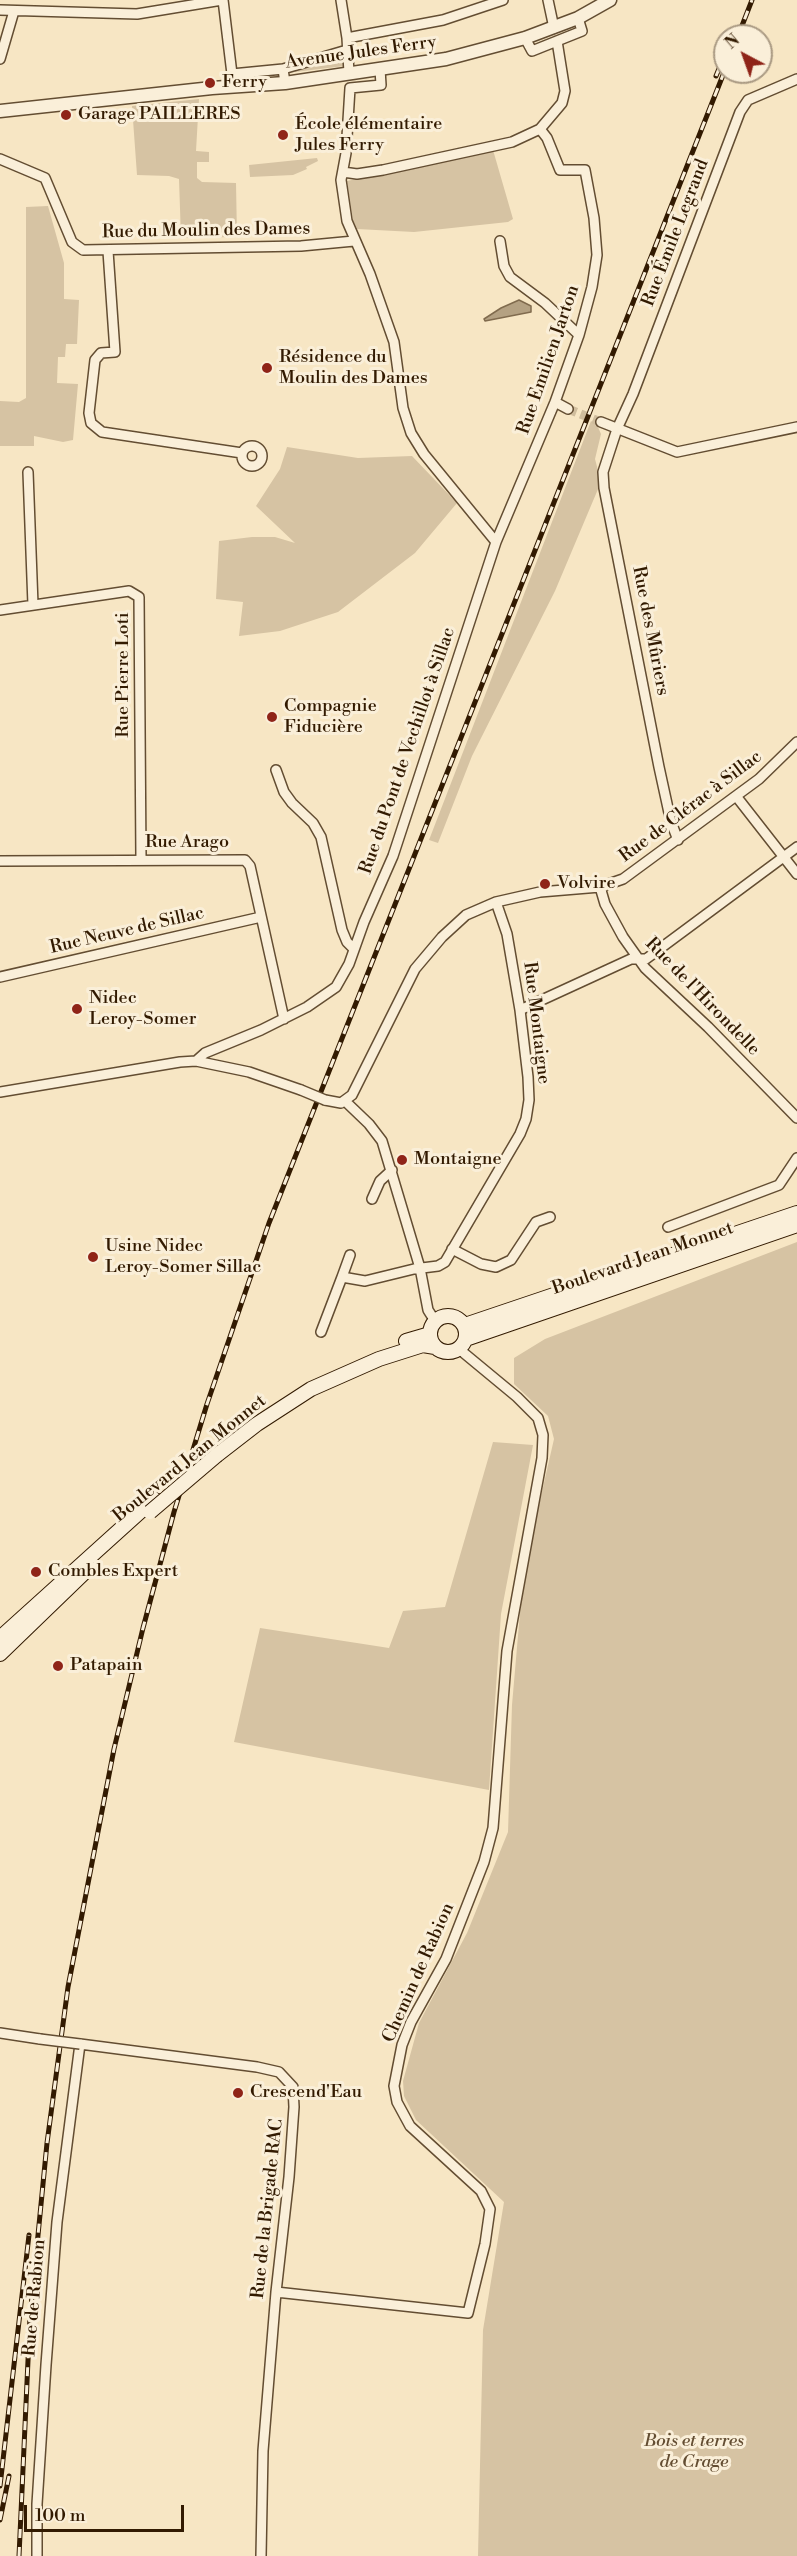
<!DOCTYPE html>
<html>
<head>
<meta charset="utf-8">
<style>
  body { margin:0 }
  #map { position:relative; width:797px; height:2556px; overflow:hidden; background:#f7e6c4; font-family:"Libre Bodoni",serif }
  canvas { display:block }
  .north { position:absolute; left:713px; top:24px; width:60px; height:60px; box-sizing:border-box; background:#faefd9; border:2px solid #aa9a83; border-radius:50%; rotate:319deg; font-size:16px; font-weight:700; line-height:24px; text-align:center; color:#321a01 }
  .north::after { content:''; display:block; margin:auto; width:21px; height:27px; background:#8f2418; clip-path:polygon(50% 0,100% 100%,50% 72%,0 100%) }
  .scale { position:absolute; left:24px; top:2505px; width:160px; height:27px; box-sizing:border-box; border:3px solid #321a01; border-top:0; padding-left:8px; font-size:18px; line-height:21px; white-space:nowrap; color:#321a01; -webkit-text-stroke:4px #faefd9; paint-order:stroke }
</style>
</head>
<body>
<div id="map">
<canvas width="797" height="2556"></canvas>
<div class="north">N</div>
<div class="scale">100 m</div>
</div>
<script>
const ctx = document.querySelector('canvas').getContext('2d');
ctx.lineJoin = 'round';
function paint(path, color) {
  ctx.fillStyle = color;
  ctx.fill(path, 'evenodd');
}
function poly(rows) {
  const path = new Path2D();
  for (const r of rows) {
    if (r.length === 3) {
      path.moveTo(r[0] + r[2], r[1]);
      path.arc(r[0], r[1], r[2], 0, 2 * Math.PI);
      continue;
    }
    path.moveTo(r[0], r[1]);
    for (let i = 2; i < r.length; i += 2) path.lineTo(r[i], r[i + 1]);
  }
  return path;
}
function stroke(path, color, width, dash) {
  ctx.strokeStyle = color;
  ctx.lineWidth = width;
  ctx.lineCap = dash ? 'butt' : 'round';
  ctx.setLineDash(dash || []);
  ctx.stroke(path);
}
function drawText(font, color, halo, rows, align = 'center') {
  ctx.font = font + ' "Libre Bodoni",serif';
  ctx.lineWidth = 6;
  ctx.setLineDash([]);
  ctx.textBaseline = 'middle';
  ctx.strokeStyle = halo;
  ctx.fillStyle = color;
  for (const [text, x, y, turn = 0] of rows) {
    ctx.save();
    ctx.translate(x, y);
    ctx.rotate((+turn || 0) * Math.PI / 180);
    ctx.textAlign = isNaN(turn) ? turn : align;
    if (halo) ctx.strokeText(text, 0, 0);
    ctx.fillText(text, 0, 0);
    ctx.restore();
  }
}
const green = poly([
  [344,54,344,66,295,72,295,70],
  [199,99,196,151,209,152,209,162,197,162,197,178,202,182,236,183,237,237,181,238,179,179,169,176,137,175,132,106],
  [493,150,513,219,508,222,414,232,357,229,353,220,347,181],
  [317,158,318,161,306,167,307,169,293,175,250,177,249,165],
  [48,206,64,263,64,299,79,300,77,344,66,344,65,357,58,357,57,383,78,384,73,440,63,442,34,436,34,446,0,446,0,401,19,402,26,398,26,207],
  [591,421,597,425,601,434,595,459,601,482,555,591,472,756,438,843,429,840],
  [287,447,358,458,412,456,457,503,415,553,338,612,280,631,239,636,243,602,216,599,219,541,252,537,275,537,295,543,256,506,280,469],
  [797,1242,797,2556,478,2556,483,2330,504,2202,416,2120,404,2096,403,2081,419,2023,467,1933,508,1832,512,1705,521,1601,536,1518,554,1439,548,1416,514,1384,514,1358,545,1339],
  [493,1442,533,1445,501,1614,489,1790,234,1742,260,1628,389,1648,403,1611,445,1607]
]);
const water = poly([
  [519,300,531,306,531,312,485,321,484,319,501,308,519,300]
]);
const minorTunnel = poly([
  [568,409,601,422]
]);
const minor = poly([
  [223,0,232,74,283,69,285,83],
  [341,0,347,38,349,73],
  [548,0,554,28],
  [0,10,137,14,222,0],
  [347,38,443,20,503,0],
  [525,38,532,51,582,31,578,18],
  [0,59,14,11],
  [283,69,347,50],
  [380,69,381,85,350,88,346,153,341,180,347,221,370,274,394,342,403,408,411,433,424,454,496,542],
  [0,159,45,178,72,242,83,250,301,246,354,241],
  [343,172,357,174,383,170,512,142,540,129,562,103,565,91,557,41],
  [500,241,504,266,510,277,545,303,579,335],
  [108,251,115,352,101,353,95,360,89,413,91,423,102,432,242,453],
  [555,402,568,409],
  [601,422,677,452,797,427],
  [252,456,10],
  [28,472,33,605],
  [0,610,129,591,139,597,141,859],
  [276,770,284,792,292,803,313,823,321,837,342,930,347,942,354,949],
  [736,796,797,874],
  [678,840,671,822,659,767,604,488,603,472,617,429,633,394,740,112,748,100,797,79],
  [0,861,245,860,250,866,284,1019],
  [600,887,605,904,623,937,645,968,708,1027,797,1118],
  [0,977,261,917],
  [520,1010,631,959,646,959,797,847],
  [196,1061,205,1053,261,1030,307,1007,336,987,349,964,364,922,393,856,496,542,555,402,579,335,592,287,597,255,594,218,585,170,560,170,547,138,540,129],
  [0,1092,180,1062,196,1061,249,1072,301,1090],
  [325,1100,341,1103,352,1095,415,969,442,937,466,915,496,902,540,892,600,887,623,879,759,779,797,742],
  [345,1101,369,1124,382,1141,420,1268,428,1310,435,1321],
  [372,1199,380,1181,392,1170],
  [668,1227,779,1185,797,1158],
  [452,1249,481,1264,496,1267,511,1260,536,1222,550,1217],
  [342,1277,350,1255],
  [321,1332,342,1277,365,1281,414,1269,438,1266,445,1262,520,1134,526,1119,529,1100,528,1077,520,1010,507,934,496,902],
  [0,2033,40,2039],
  [276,2292,468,2313,485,2244,490,2209,481,2191,410,2126,397,2102,394,2086,402,2045,411,2022,446,1959,484,1862,493,1828,507,1651,542,1458,543,1435,538,1418,517,1397,459,1349],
  [37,2556,37,2504,46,2365,57,2222,80,2044,257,2067,279,2072,293,2087,294,2107,289,2177,276,2292,263,2451,261,2556]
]);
const tertiary = poly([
  [0,111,212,88,285,83,446,59,525,38,578,18,610,0]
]);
const secondary = poly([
  [448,1334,18],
  [465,1325,797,1213],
  [466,1339,797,1225],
  [406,1341,430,1334],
  [217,1455,257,1424,311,1389,379,1359,423,1345,435,1347],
  [0,1638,154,1499],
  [0,1654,89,1568]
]);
const rail = poly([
  [738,36,752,0],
  [716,76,725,54],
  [0,2486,29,2235],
  [0,2520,9,2476],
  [19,2556,30,2317,47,2143,68,1987,114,1749,143,1628,174,1512,207,1404,269,1223,725,70]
]);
const minorBridge = poly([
  [301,1090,325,1100],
  [40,2039,80,2044]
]);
const secondaryBridge = poly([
  [150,1512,217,1455]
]);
const markers = [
  [210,83,6,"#8f2418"],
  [66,115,6,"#8f2418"],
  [283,135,6,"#8f2418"],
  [267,368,6,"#8f2418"],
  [272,717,6,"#8f2418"],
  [545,884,6,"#8f2418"],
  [77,1009,6,"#8f2418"],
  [402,1160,6,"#8f2418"],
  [93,1257,6,"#8f2418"],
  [36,1572,6,"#8f2418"],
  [58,1666,6,"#8f2418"],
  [238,2093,6,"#8f2418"]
];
const streetNames = [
  ["Avenue Jules Ferry",361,53,-8],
  ["Rue du Moulin des Dames",206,231,-1],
  ["Rue Émile Legrand",676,233,-69],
  ["Rue Emilien Jarton",549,360,-71],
  ["Rue des Mûriers",650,631,79],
  ["Rue Pierre Loti",124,675,-90],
  ["Rue du Pont de Vechillot à Sillac",408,751,-71],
  ["Rue de Clérac à Sillac",691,807,-37],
  ["Rue Arago",187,843],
  ["Rue Neuve de Sillac",127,931,-13],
  ["Rue de l'Hirondelle",702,997,46],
  ["Rue Montaigne",536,1023,83],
  ["Boulevard Jean Monnet",643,1259,-19],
  ["Boulevard Jean Monnet",190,1459,-39],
  ["Chemin de Rabion",419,1973,-66],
  ["Rue de la Brigade RAC",268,2209,-84],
  ["Rue de Rabion",35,2298,-85]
];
const poiNames = [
  ["Ferry",222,83],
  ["Garage PAILLERES",78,115],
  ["École élémentaire",295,125],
  ["Jules Ferry",295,146],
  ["Résidence du",279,358],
  ["Moulin des Dames",279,379],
  ["Compagnie",284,707],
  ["Fiducière",284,728],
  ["Volvire",557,884],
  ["Nidec",89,999],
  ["Leroy-Somer",89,1020],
  ["Montaigne",414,1160],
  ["Usine Nidec",105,1247],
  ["Leroy-Somer Sillac",105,1268],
  ["Combles Expert",48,1572],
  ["Patapain",70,1666],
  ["Crescend'Eau",250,2093]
];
const parkNames = [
  ["Bois et terres",694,2442],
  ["de Crage",694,2463]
];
paint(green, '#d6c3a3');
paint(water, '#b4a182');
stroke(water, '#806b4e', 1.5);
stroke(minorTunnel, '#d0bd9d', 9, [9, 4.5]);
stroke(minor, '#634d32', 12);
stroke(tertiary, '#634d32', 15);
stroke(secondary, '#321a01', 16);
stroke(minor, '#faefd9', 9);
stroke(tertiary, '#faefd9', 12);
stroke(secondary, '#faefd9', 14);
stroke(rail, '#321a01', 5);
stroke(rail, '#faefd9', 3, [9]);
stroke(minorBridge, '#634d32', 12, []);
stroke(secondaryBridge, '#321a01', 16, []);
stroke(minorBridge, '#faefd9', 9);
stroke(secondaryBridge, '#faefd9', 14);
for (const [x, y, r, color] of markers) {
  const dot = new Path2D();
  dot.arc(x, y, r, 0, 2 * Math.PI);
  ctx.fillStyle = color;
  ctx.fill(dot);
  stroke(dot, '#faefd9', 2);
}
drawText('18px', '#321a01', '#faefd9', streetNames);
drawText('18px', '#321a01', '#faefd9', poiNames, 'left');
drawText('italic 18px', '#634d32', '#faefd9', parkNames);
</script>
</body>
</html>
